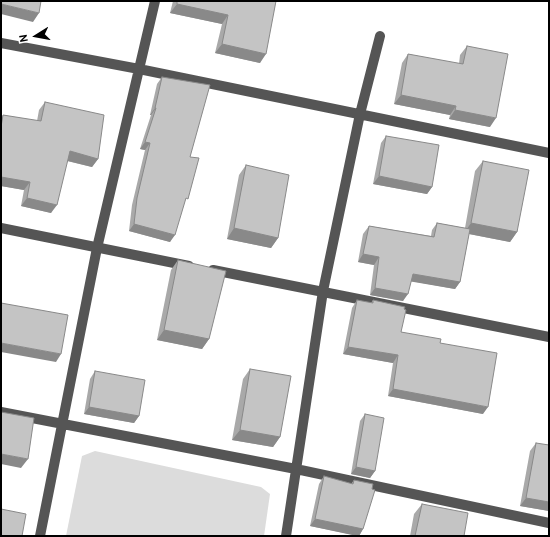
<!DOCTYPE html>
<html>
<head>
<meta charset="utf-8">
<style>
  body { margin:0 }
  #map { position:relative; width:550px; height:537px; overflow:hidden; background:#fff; font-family:Overpass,sans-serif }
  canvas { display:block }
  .frame { position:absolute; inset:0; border:2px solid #000; pointer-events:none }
  .north { position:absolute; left:16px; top:16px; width:40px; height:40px; -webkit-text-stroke:3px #fff; paint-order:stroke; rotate:259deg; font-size:11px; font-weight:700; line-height:16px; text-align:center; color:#000 }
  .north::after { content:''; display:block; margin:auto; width:14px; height:18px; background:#000; clip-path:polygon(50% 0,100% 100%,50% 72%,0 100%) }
</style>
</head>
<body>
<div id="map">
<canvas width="550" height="537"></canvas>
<div class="frame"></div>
<div class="north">N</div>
</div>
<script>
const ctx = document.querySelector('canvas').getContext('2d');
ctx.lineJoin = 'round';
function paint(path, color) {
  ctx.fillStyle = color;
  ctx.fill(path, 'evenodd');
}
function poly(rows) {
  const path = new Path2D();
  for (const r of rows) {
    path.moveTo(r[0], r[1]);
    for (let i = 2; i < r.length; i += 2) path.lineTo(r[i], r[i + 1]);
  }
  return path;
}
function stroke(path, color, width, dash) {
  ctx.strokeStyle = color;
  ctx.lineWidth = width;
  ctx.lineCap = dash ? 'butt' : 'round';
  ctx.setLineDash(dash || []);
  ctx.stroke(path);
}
const green = poly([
  [95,451,261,487,270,494,264,536,66,536,82,456]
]);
const minor = poly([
  [1,43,139,69,549,153],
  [1,228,189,266],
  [213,270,549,337],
  [1,412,296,469,549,523],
  [40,536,97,248,155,1],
  [286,536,323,291,360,114,380,36]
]);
const wall = poly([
  [173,1,276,1,260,63,215,53,222,24,170,13],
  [467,46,490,127,449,119,450,115,394,104,402,63,408,54,459,64,460,55],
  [162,77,190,157,184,204,170,242,129,231,132,205,145,150,140,149,151,115,150,115,157,84],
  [45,102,98,159,92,167,67,161,51,213,21,206,24,190,1,186,1,118,3,115,37,121,39,110],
  [386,136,432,187,427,194,373,184,381,143],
  [483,161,517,232,510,242,469,234,460,282,455,289,411,281,403,301,370,295,374,265,358,262,363,234,369,226,431,236,432,230,437,223,465,228,475,171],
  [246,165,278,238,271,248,227,239,239,175],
  [178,260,209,339,202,349,157,340,171,270],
  [357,300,371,303,373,300,401,332,440,343,483,414,388,396,393,363,343,354,352,308],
  [250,369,280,437,273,447,232,440,243,379],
  [95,371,139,416,134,423,84,414,90,379],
  [365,414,375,471,370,478,351,474,360,421],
  [536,443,549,511,520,506,530,451],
  [324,476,351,484,354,480,363,529,359,536,310,526,319,484],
  [422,504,464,536,410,536,414,514]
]);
const shadedWall = poly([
  [1,4,39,13,33,22,1,14],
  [177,4,228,15,222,24,170,13],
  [222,44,266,54,260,63,215,53],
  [401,95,456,106,450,115,394,104],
  [155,108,156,108,151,115,150,115],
  [455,110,496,118,490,127,449,119],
  [145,142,150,143,145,150,140,149],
  [70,151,98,159,92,167,64,160],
  [379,176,432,187,427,194,373,184],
  [1,177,30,182,24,190,1,186],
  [27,198,57,205,51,213,21,206],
  [471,223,517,232,510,242,464,233],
  [134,224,175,235,170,242,129,231],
  [234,228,278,238,271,248,227,239],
  [363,254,379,257,374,265,358,262],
  [413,274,460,282,455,289,408,281],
  [375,288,408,294,403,301,370,295],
  [164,330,209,339,202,349,157,340],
  [1,343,61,354,56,362,1,352],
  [348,347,398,355,393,363,343,354],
  [393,389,488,407,483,414,388,396],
  [89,407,139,416,134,423,84,414],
  [240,430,280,437,273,447,232,440],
  [1,454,28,459,21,468,1,464],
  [356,467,375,471,370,478,351,474],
  [526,498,549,502,549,511,520,506],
  [315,519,363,529,359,536,357,536,310,526]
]);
const building = poly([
  [1,1,41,1,39,13,1,4,1,1],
  [177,1,276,1,266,54,222,44,228,15,177,4,177,1],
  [467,46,508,54,496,118,455,110,456,106,401,95,408,54,463,64,467,46],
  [162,77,210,85,190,157,199,158,188,199,186,198,175,235,134,224,137,198,150,143,145,142,156,108,155,108,162,77],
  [45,102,104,115,98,159,70,151,57,205,27,198,30,182,1,177,1,127,3,115,41,121,45,102],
  [386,136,439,145,432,187,379,176,386,136],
  [483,161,529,170,517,232,471,223,483,161],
  [246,165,289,175,278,238,234,228,246,165],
  [437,223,470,229,460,282,413,274,408,294,375,288,379,257,363,254,369,226,434,237,437,223],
  [178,260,226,271,209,339,164,330,178,260],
  [357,300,373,303,373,300,405,307,404,309,406,310,401,332,441,339,440,343,497,353,488,407,393,389,398,355,348,347,357,300],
  [1,303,68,315,61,354,1,343,1,303],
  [250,369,291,376,280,437,240,430,250,369],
  [95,371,145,380,139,416,89,407,95,371],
  [1,412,34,418,28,459,1,454,1,412],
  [365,414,384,418,375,471,356,467,365,414],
  [536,443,549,445,549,502,526,498,536,443],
  [324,476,353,484,354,480,373,484,372,489,375,490,363,529,315,519,324,476],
  [422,504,468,513,464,536,415,536,422,504],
  [1,509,26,514,22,536,1,536,1,509]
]);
paint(green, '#dcdcdc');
stroke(minor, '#555', 10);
paint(wall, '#a9a9a9');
paint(shadedWall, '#898989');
paint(building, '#c4c4c4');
stroke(building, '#898989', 1);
</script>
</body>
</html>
